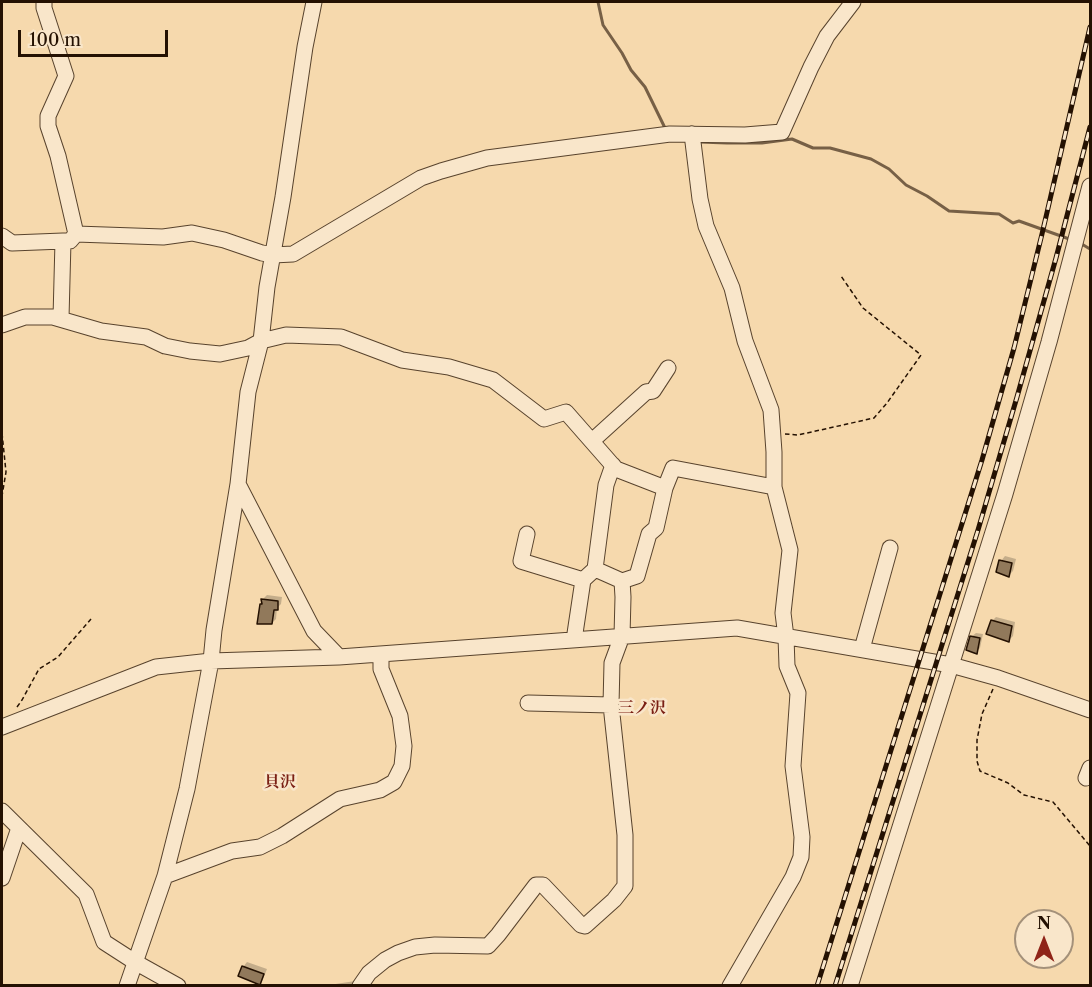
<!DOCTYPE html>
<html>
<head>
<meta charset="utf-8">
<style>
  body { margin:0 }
  #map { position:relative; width:1092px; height:987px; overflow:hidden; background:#f6d9ad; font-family:"Libre Caslon Text",serif }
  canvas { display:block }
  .frame { position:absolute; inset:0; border:3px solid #241102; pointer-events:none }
  .north { position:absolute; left:1014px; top:909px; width:60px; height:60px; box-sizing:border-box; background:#f9e6ca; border:2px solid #a4917a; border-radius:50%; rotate:0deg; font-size:16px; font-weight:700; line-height:24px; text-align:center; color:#241102 }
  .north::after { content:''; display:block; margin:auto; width:21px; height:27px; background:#8f2418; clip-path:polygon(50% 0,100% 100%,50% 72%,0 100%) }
  .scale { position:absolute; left:18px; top:30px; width:150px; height:27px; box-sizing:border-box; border:3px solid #241102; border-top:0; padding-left:8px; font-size:18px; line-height:21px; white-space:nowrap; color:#241102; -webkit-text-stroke:4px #f9e6ca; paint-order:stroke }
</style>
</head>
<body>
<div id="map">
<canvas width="1092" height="987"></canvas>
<div class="frame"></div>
<div class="north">N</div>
<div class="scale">100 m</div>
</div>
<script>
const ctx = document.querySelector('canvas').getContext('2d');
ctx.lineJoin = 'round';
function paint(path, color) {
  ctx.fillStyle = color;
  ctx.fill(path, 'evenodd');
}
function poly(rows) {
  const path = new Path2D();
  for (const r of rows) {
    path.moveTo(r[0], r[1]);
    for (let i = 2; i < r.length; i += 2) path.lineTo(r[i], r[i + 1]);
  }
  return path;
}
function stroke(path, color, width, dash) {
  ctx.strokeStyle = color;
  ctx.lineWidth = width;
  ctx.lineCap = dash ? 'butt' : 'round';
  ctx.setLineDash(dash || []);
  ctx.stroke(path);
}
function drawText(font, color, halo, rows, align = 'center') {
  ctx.font = font + ' "Libre Caslon Text","Noto Serif JP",serif';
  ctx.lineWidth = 5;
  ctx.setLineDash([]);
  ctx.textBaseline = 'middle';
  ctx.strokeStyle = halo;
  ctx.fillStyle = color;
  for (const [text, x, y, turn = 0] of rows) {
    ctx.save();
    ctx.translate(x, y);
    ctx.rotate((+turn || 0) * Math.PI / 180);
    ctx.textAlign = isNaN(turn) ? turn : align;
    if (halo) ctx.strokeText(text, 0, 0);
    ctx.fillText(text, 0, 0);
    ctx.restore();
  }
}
const shadow = poly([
  [1005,556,1016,559,1013,571,1009,575,1001,561],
  [267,595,282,597,281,604,277,608,276,619,272,623,263,599],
  [996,617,1015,622,1013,636,1009,640,992,621],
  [976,633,983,634,980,648,976,652,971,637],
  [247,962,267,969,263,979,259,983,243,967],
  [355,981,355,986,328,986,329,985]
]);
const stream = poly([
  [598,2,603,25,622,53,631,70,645,87,665,128],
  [699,142,727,143,762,143,792,139,813,148,830,148,871,159,889,169,906,185,927,196,949,211,999,214,1013,223,1019,221,1072,240],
  [1080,243,1090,249]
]);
const building = poly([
  [999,560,1012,563,1009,577,996,572,999,560],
  [261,599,278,601,278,610,274,610,272,624,257,624,260,604,262,604,261,599],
  [991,620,1012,626,1009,642,986,634,991,620],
  [970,636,980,638,977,654,966,650,970,636],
  [242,966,264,974,260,985,238,976,242,966]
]);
const path = poly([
  [2,433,6,472,2,496],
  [785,434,798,435,874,418,887,403,921,355,863,308,841,276],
  [993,689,982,714,977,740,977,761,980,771,1008,783,1024,795,1053,802,1090,846],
  [17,707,22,700,39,669,58,657,91,619]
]);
const minor = poly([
  [44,2,44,8,66,76,48,116,48,126,58,156,76,234],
  [692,134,700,199,706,226,732,288,745,341,771,410,774,452,774,487,790,550,783,613,786,637,787,666,798,693,793,766,802,837,801,857,793,877,730,986],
  [76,234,163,237,192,233,224,240,262,253,273,255,293,254,421,178,441,171,487,158,670,134,745,135,782,132,811,67,827,36,853,2],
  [2,236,12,243,63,241],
  [61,318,63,241,70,241,76,234],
  [2,325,25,317,53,317,101,331,146,337,165,346,190,351,220,354,248,348,261,341,286,335,341,337,402,360,449,367,493,380,544,419,566,412,616,469,665,488,673,468,774,487],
  [592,441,646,392,653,391,668,368],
  [238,484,314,631,339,657],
  [527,534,521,561,583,580],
  [595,569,622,581,637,576,649,534,656,528,665,488],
  [574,640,583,580,595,569,606,485,613,465],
  [862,649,890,548],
  [528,703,611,705],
  [2,727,156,667,211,661,339,657,737,628,951,665,998,678,1090,710],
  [1086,778,1090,768],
  [2,811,86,894,104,942,135,962,178,986],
  [165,876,232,851,260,847,282,836,340,799,380,790,394,782,402,766,404,746,400,716,381,669,381,654],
  [2,878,19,828],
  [127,986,165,876,187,789,211,661,214,630,238,484,248,392,261,341,267,287,283,197,305,47,314,2],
  [360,986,369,973,385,960,398,953,415,947,435,945,488,946,498,935,536,885,543,885,581,925,585,926,614,900,625,886,625,835,611,705,612,663,622,636,623,597,622,581],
  [850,986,1005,494,1049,342,1090,186]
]);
const rail = poly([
  [817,986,982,460,1014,348,1042,234,1090,27],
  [835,986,978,530,1017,397,1056,258,1090,127]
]);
const neighbourhoodNames = [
  ["三ノ沢",642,708],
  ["貝沢",280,782]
];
paint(shadow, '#0003');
stroke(stream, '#776046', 3);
paint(building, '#91795b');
stroke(building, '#241102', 1.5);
stroke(minor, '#58432d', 17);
stroke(path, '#241102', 1.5, [4.5, 3]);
stroke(minor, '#f9e6ca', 15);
stroke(rail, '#241102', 5);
stroke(rail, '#f9e6ca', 3, [9]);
drawText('bold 16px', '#7a1f14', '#f9e6ca', neighbourhoodNames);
</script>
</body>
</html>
